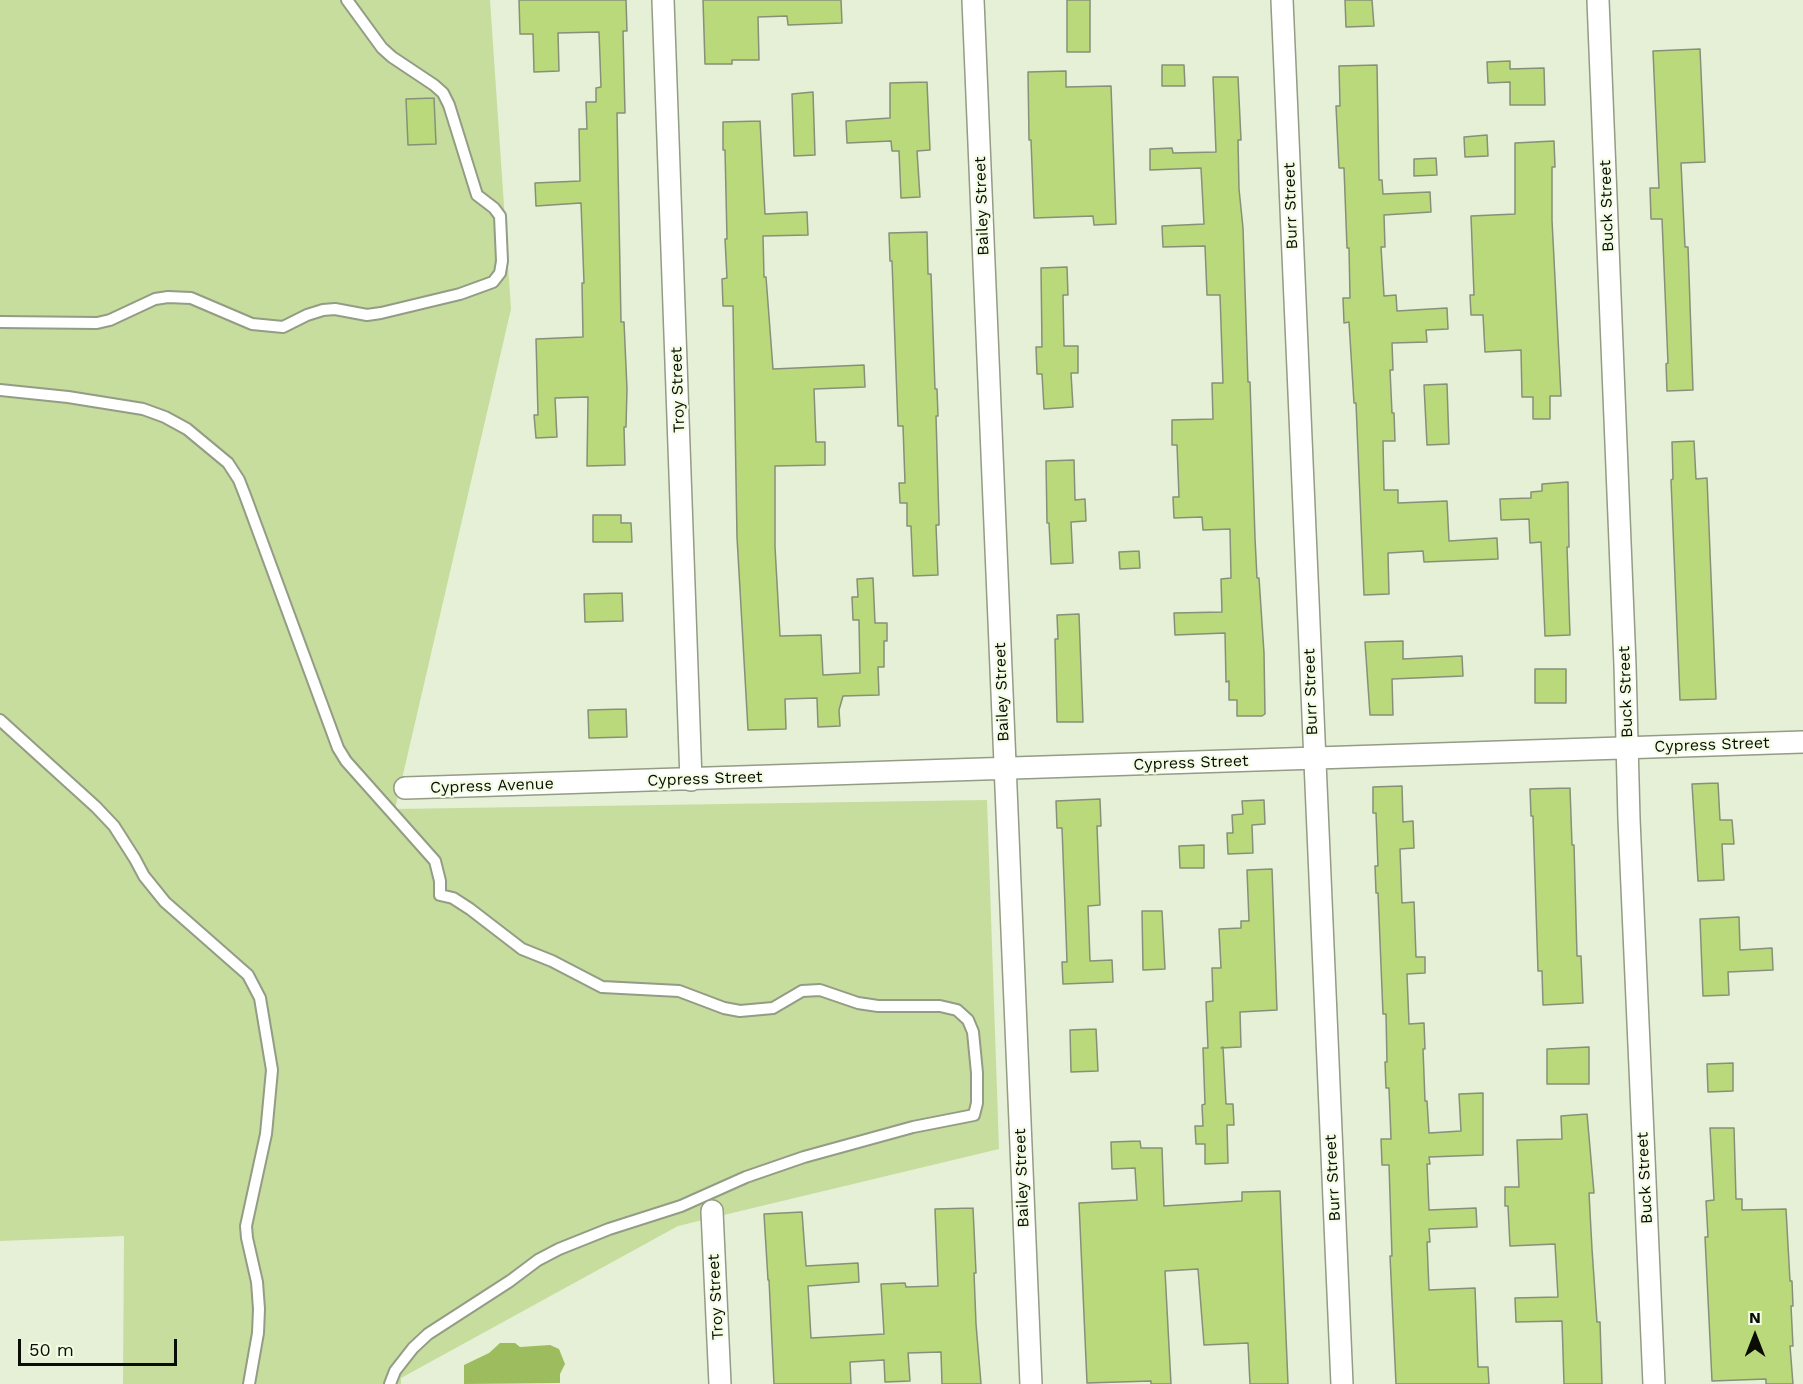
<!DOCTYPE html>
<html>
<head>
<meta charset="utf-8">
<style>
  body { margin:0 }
  #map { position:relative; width:1803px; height:1384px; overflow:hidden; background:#e6f0d6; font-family:"Work Sans",sans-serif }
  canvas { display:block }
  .north { position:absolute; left:1725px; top:1306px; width:60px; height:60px; -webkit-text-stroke:4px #f3fde3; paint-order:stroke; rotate:0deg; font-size:16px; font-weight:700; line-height:24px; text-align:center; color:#0a0d06 }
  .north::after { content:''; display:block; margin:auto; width:21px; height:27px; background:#0a0d06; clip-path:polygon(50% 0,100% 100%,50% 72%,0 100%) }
  .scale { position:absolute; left:18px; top:1339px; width:159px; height:27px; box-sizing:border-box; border:3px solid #0a0d06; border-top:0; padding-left:8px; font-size:18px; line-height:21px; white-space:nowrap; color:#0a0d06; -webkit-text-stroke:4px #f3fde3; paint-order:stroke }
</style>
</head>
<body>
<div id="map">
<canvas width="1803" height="1384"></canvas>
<div class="north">N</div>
<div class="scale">50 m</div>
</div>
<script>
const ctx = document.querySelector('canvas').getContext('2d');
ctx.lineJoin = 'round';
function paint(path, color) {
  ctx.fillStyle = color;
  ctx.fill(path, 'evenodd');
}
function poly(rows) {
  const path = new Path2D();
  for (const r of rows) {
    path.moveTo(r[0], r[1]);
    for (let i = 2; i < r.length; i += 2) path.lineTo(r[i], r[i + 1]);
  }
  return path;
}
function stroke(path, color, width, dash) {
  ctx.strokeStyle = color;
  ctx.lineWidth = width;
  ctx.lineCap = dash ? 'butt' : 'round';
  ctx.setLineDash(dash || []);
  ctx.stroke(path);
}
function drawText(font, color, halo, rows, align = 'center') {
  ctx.font = font + ' "Work Sans",sans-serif';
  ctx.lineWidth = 4.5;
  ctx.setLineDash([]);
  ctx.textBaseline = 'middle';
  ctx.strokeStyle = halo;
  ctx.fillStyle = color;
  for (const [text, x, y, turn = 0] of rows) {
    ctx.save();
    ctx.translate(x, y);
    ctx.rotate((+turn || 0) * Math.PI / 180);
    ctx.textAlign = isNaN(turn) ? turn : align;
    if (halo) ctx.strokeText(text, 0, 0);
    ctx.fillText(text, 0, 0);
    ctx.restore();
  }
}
const green = poly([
  [0,0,490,0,511,309,395,809,987,800,999,1149,678,1226,401,1378,401,1384,123,1384,124,1236,0,1241]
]);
const water = poly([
  [500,1343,515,1343,520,1347,550,1345,559,1349,565,1364,560,1374,560,1383,464,1384,464,1365,489,1353]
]);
const building = poly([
  [519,0,626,0,627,31,623,31,625,113,617,113,621,322,624,322,627,389,626,427,624,427,625,465,587,466,588,397,555,398,557,437,536,438,534,415,538,415,536,339,583,337,582,283,584,283,581,203,536,206,535,183,580,181,579,129,587,129,586,102,596,102,596,88,601,87,599,32,558,33,559,71,534,72,533,34,520,34,519,0],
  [703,0,841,0,842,23,788,25,787,16,758,17,759,60,732,60,732,64,705,64,703,0],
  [1067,0,1090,0,1090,52,1067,52,1067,0],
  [1345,0,1372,0,1374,26,1346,27,1345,0],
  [1700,49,1705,162,1681,163,1685,247,1688,247,1693,390,1667,391,1666,364,1668,363,1662,219,1651,219,1650,188,1659,188,1653,51,1700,49],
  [1510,61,1510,69,1544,68,1545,105,1510,105,1510,82,1488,83,1487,62,1510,61],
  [1162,65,1184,65,1185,86,1162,86,1162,65],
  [1377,65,1379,180,1382,180,1383,194,1430,192,1431,212,1384,215,1385,247,1381,247,1384,296,1396,295,1397,311,1447,308,1448,329,1426,330,1427,342,1392,343,1393,370,1390,370,1392,413,1394,413,1395,441,1383,441,1384,490,1398,490,1398,503,1447,501,1449,541,1497,538,1498,559,1424,562,1423,551,1388,553,1389,594,1364,595,1356,403,1354,403,1349,322,1344,323,1343,298,1350,298,1349,248,1347,248,1344,168,1339,168,1336,106,1340,106,1339,66,1377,65],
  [1066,71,1066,87,1111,86,1116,224,1094,225,1093,216,1034,218,1031,140,1029,140,1028,72,1066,71],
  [1213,77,1238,77,1241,140,1238,140,1239,189,1243,228,1248,382,1250,382,1255,538,1257,578,1259,578,1264,653,1265,714,1262,716,1237,716,1237,700,1229,700,1229,681,1226,682,1225,633,1175,635,1174,613,1222,612,1221,579,1231,578,1230,529,1203,530,1202,517,1174,518,1173,497,1179,497,1177,445,1172,445,1172,420,1213,419,1212,383,1223,383,1220,295,1207,295,1205,246,1163,247,1162,226,1204,224,1201,168,1150,170,1150,149,1172,148,1173,153,1216,152,1213,77],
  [927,82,930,150,917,151,920,197,901,198,899,151,892,151,891,141,847,143,846,121,890,118,890,83,927,82],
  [813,92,815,155,794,156,792,94,813,92],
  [434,98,436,144,408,145,406,99,434,98],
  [760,121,765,214,807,212,808,235,763,236,764,277,766,277,773,369,864,365,865,387,814,389,816,442,825,442,825,465,775,466,775,547,780,636,821,635,823,675,860,673,859,620,853,620,852,597,858,597,857,579,873,578,875,623,887,623,887,641,884,641,884,667,878,667,879,695,843,696,839,710,840,726,818,727,817,698,785,699,786,729,748,730,737,537,733,306,723,306,722,279,727,278,725,239,727,239,725,150,723,150,723,122,760,121],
  [1487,135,1488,156,1465,157,1464,137,1487,135],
  [1554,141,1555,167,1552,167,1552,220,1561,396,1550,396,1550,419,1533,419,1533,397,1522,397,1521,350,1485,352,1483,315,1471,315,1470,295,1474,295,1471,216,1515,214,1515,143,1554,141],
  [1436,158,1437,175,1414,176,1414,159,1436,158],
  [927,232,928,274,931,274,935,389,937,389,938,416,936,416,939,521,939,525,936,525,938,575,913,576,911,526,907,526,907,503,900,503,899,483,905,483,903,426,898,426,892,261,890,261,889,233,927,232],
  [1067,267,1068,295,1063,295,1064,346,1078,346,1078,373,1071,373,1073,407,1044,409,1042,374,1037,374,1036,347,1042,347,1041,268,1067,267],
  [1447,384,1449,444,1427,445,1424,385,1447,384],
  [1694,441,1696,479,1707,478,1716,699,1680,700,1671,480,1673,479,1672,442,1694,441],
  [1074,460,1075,500,1085,499,1086,521,1071,522,1073,563,1051,564,1049,523,1047,523,1046,461,1074,460],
  [1568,482,1569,547,1567,547,1570,635,1545,636,1541,542,1530,543,1529,519,1501,520,1500,499,1531,498,1531,492,1542,491,1542,484,1568,482],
  [593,515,621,515,621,523,631,523,632,542,593,542,593,515],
  [1139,551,1140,568,1120,569,1119,552,1139,551],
  [622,593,623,621,585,622,584,594,622,593],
  [1079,614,1083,722,1057,722,1055,639,1058,639,1057,615,1079,614],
  [1403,641,1403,659,1462,656,1463,676,1392,679,1393,715,1370,715,1365,642,1403,641],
  [1535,669,1566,669,1566,703,1535,703,1535,669],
  [626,709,627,737,589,738,588,710,626,709],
  [1718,783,1720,820,1732,820,1734,844,1722,844,1724,880,1698,881,1692,784,1718,783],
  [1402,786,1403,822,1413,821,1414,848,1400,849,1402,903,1414,902,1416,957,1425,957,1425,973,1407,974,1409,1024,1424,1023,1425,1049,1423,1049,1425,1101,1427,1101,1429,1133,1461,1131,1459,1094,1483,1093,1483,1155,1429,1157,1430,1164,1427,1164,1429,1210,1476,1208,1477,1227,1429,1229,1430,1242,1427,1242,1429,1290,1475,1288,1478,1367,1488,1367,1489,1384,1396,1384,1390,1256,1392,1256,1389,1165,1382,1165,1381,1139,1391,1139,1389,1088,1386,1088,1385,1062,1387,1062,1386,1014,1383,1014,1378,893,1376,893,1375,866,1378,866,1376,813,1373,813,1373,787,1402,786],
  [1570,788,1572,845,1574,845,1577,956,1581,956,1583,1003,1543,1005,1542,971,1538,971,1533,816,1531,816,1530,789,1570,788],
  [1100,799,1101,826,1097,826,1100,905,1088,906,1090,961,1112,960,1113,982,1063,984,1062,962,1067,962,1065,906,1062,828,1057,828,1056,801,1100,799],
  [1264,800,1265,824,1252,825,1253,853,1228,854,1227,833,1233,833,1232,815,1243,814,1242,801,1264,800],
  [1204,845,1204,868,1180,868,1179,846,1204,845],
  [1272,869,1277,1010,1240,1012,1241,1047,1221,1048,1223,1047,1226,1104,1233,1104,1234,1125,1227,1125,1228,1163,1205,1164,1205,1144,1196,1144,1195,1126,1203,1126,1202,1105,1205,1104,1203,1048,1208,1048,1206,1002,1213,1001,1212,968,1221,968,1219,929,1241,928,1241,921,1249,921,1247,870,1272,869],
  [1142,911,1162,911,1165,969,1143,970,1142,911],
  [1739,917,1740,950,1772,948,1773,970,1728,972,1729,995,1703,996,1700,919,1739,917],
  [1096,1029,1098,1071,1071,1072,1070,1030,1096,1029],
  [1589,1047,1589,1084,1547,1084,1547,1049,1589,1047],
  [1733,1063,1733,1091,1708,1092,1707,1064,1733,1063],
  [1587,1114,1594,1193,1589,1193,1592,1249,1597,1322,1600,1322,1602,1384,1564,1384,1562,1321,1516,1322,1515,1298,1558,1297,1555,1244,1510,1246,1508,1206,1505,1206,1505,1187,1519,1187,1517,1140,1562,1139,1561,1116,1587,1114],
  [1710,1128,1734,1128,1736,1199,1742,1199,1742,1210,1786,1209,1790,1281,1792,1281,1793,1306,1791,1306,1793,1346,1790,1346,1793,1384,1766,1384,1766,1379,1712,1381,1705,1237,1708,1237,1706,1201,1714,1200,1710,1128],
  [1140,1141,1141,1148,1162,1148,1164,1206,1242,1201,1242,1192,1280,1191,1288,1384,1250,1384,1248,1343,1204,1345,1198,1269,1165,1271,1171,1384,1151,1384,1151,1381,1087,1383,1079,1203,1137,1200,1135,1168,1112,1169,1111,1142,1140,1141],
  [973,1208,976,1273,974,1273,976,1324,981,1384,942,1384,941,1352,908,1353,910,1381,885,1382,884,1360,850,1362,851,1384,774,1384,769,1280,768,1280,764,1214,802,1212,806,1266,858,1263,859,1282,808,1286,811,1338,884,1334,881,1284,905,1283,906,1287,938,1286,935,1209,973,1208]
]);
const lane = poly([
  [0,322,97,323,110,320,155,299,168,297,191,298,252,324,283,327,307,315,323,310,335,309,367,315,381,313,460,294,493,282,500,273,502,261,500,216,494,208,477,195,449,105,443,93,434,85,392,57,382,48,347,0],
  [0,390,68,397,143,409,165,417,187,429,228,463,239,480,246,498,338,748,346,761,435,861,440,881,440,895,453,898,470,909,522,949,552,961,602,987,679,991,724,1008,740,1011,773,1008,802,991,820,990,858,1003,878,1006,940,1006,957,1010,968,1020,973,1032,977,1073,977,1103,974,1115,913,1127,804,1157,746,1177,681,1206,609,1229,559,1249,538,1260,510,1281,428,1334,413,1348,395,1371,390,1384],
  [0,720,96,807,114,826,135,859,144,876,165,902,248,975,260,998,272,1070,266,1134,246,1226,247,1238,257,1282,259,1309,258,1333,249,1384]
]);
const street = poly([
  [663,0,691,780],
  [973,0,1031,1384],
  [1282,0,1342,1384],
  [1598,0,1625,665,1629,819,1654,1384],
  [405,788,1803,742],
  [712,1211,720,1384]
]);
const streetNames = [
  ["Bailey Street",982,206,-92],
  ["Burr Street",1291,206,-92],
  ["Buck Street",1607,206,-92],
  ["Troy Street",678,390,-92],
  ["Bailey Street",1002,692,-92],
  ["Burr Street",1311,692,-92],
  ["Buck Street",1626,692,-92],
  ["Cypress Street",1712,745,-2],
  ["Cypress Street",1191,763,-2],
  ["Cypress Street",705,779,-2],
  ["Cypress Avenue",492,786,-2],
  ["Bailey Street",1022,1178,-92],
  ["Burr Street",1333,1178,-93],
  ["Buck Street",1645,1178,-93],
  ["Troy Street",716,1297,-93]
];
paint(green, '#c6dd9d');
paint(water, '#9dbc5e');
paint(building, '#b9d97b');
stroke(building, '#879079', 1.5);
stroke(lane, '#939c84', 14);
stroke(street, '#939c84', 24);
stroke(lane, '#fff', 10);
stroke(street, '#fff', 21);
drawText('16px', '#0a0d06', '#f3fde3', streetNames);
</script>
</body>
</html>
